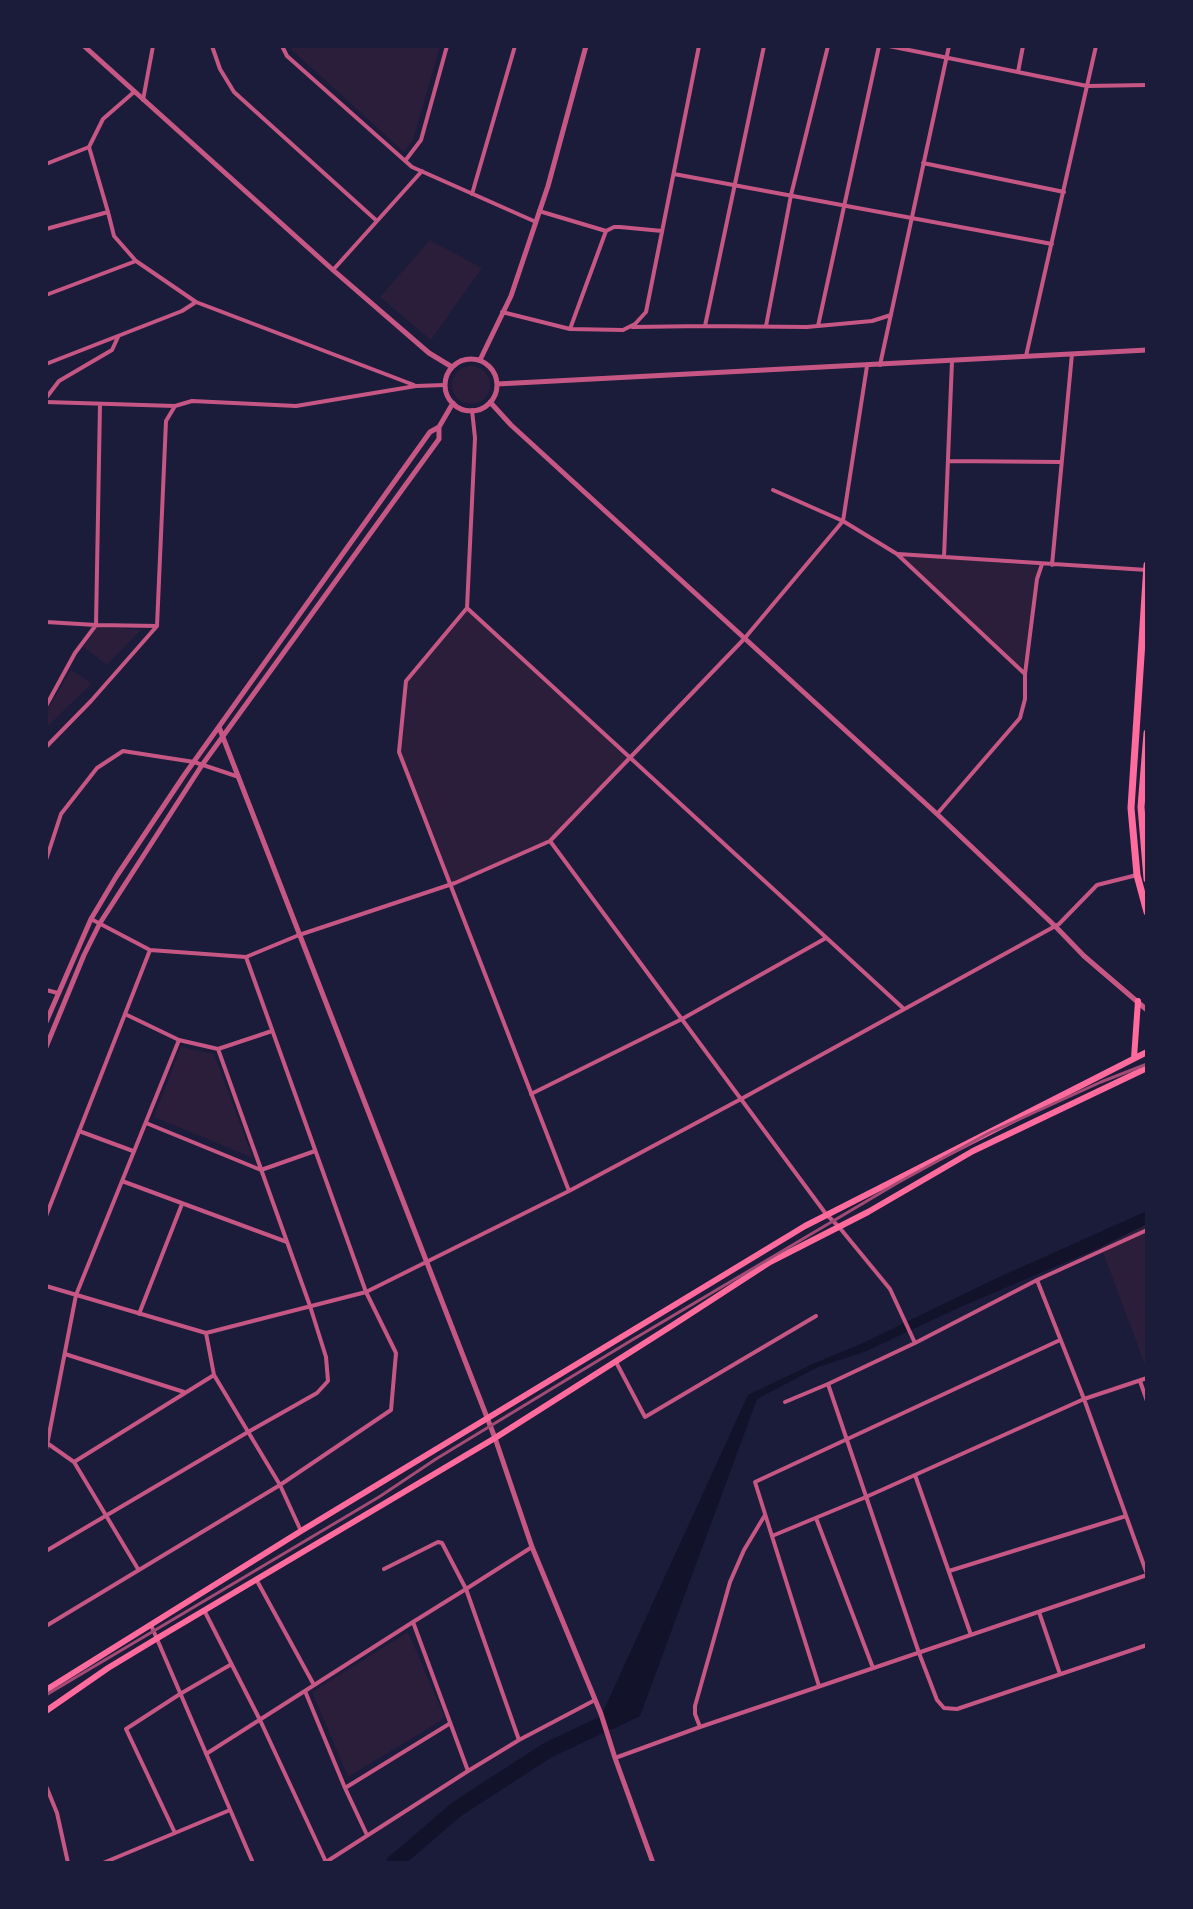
<!DOCTYPE html>
<html>
<head>
<meta charset="utf-8">
<style>
  body { margin:0 }
  #map { position:relative; width:1193px; height:1909px; overflow:hidden; background:#1b1b3a; font-family:Helvetica,sans-serif }
  canvas { display:block }
  .frame { position:absolute; inset:0; border:48px solid #1b1b3a; pointer-events:none }
</style>
</head>
<body>
<div id="map">
<canvas width="1193" height="1909"></canvas>
<div class="frame"></div>
</div>
<script>
const ctx = document.querySelector('canvas').getContext('2d');
ctx.lineJoin = 'round';
function paint(path, color) {
  ctx.fillStyle = color;
  ctx.fill(path, 'evenodd');
}
function poly(rows) {
  const path = new Path2D();
  for (const r of rows) {
    if (r.length === 3) {
      path.moveTo(r[0] + r[2], r[1]);
      path.arc(r[0], r[1], r[2], 0, 2 * Math.PI);
      continue;
    }
    path.moveTo(r[0], r[1]);
    for (let i = 2; i < r.length; i += 2) path.lineTo(r[i], r[i + 1]);
  }
  return path;
}
function stroke(path, color, width, dash) {
  ctx.strokeStyle = color;
  ctx.lineWidth = width;
  ctx.lineCap = dash ? 'butt' : 'round';
  ctx.setLineDash(dash || []);
  ctx.stroke(path);
}
const green = poly([
  [290,46,440,46,413,140,404,152,292,50],
  [430,240,482,268,431,340,380,297],
  [471,385,19],
  [897,554,1038,566,1023,669],
  [467,608,629,757,550,841,450,884,399,752,406,681],
  [97,627,119,628,141,630,107,665,83,647],
  [71,670,92,683,46,728,46,712],
  [181,1047,214,1054,253,1158,154,1117],
  [1147,1224,1147,1370,1101,1247],
  [408,1632,445,1718,348,1777,312,1692]
]);
const water = poly([
  [1147,1211,1147,1224,1101,1247,958,1308,864,1352,818,1367,757,1399,640,1716,613,1729,602,1714,748,1395,815,1363,861,1344,995,1279]
]);
const river = poly([
  [394,1863,457,1809,548,1750,627,1713]
]);
const minor = poly([
  [212,46,220,69,234,92,377,221],
  [282,46,287,56,412,167,536,222],
  [764,46,705,326,807,327,872,321,891,315],
  [889,46,1087,86,1147,85],
  [1018,72,1023,46],
  [143,100,153,46],
  [89,147,108,212],
  [405,161,421,140,447,46],
  [923,163,1064,192],
  [46,164,89,147,103,119,134,92],
  [674,174,1052,244],
  [472,194,515,46],
  [539,211,606,231],
  [46,229,108,212,114,236,136,261,196,302],
  [333,270,422,171],
  [46,295,136,261],
  [502,312,570,329,623,330,635,324,646,312,699,46],
  [766,326,791,195,828,46],
  [818,326,879,46],
  [632,327,705,326],
  [570,329,606,231,614,227,620,227,662,231],
  [1026,356,1096,46],
  [46,364,182,311,196,302,414,385],
  [880,365,949,46],
  [46,398,59,381,112,350,118,337],
  [46,402,175,406],
  [472,410,475,438,467,608,406,681,399,752,569,1191],
  [948,461,1061,462],
  [773,490,843,521,897,554,1025,674],
  [898,554,1147,570],
  [944,557,952,361],
  [1052,565,1072,354],
  [467,608,904,1009],
  [46,622,96,625,100,404],
  [46,706,75,653,96,625,157,626],
  [46,747,91,701,157,626,166,421,175,406,192,401,296,406,416,386,445,385],
  [937,814,1020,718,1025,699,1025,674,1037,579,1042,564],
  [550,841,826,1214,839,1227,890,1289,915,1343],
  [46,860,61,814,97,768,123,751,194,762,239,777],
  [91,919,150,950,246,957,299,935,455,883,550,841,744,639,843,521,867,366],
  [46,990,58,993],
  [125,1014,179,1040,218,1049,272,1031],
  [531,1094,682,1019,826,938],
  [146,1123,261,1170,315,1151],
  [79,1131,133,1151],
  [122,1181,287,1242],
  [46,1216,150,950],
  [1037,1280,1084,1399,1147,1574],
  [46,1286,206,1333,366,1292,569,1191,741,1099,1059,924,1097,885,1137,875],
  [139,1314,182,1204],
  [206,1333,214,1375,280,1485,301,1531],
  [65,1354,184,1392],
  [616,1362,645,1417,816,1316],
  [1140,1381,1147,1401],
  [828,1384,919,1653,937,1700,944,1708,957,1709,1147,1645],
  [785,1402,828,1384,915,1343,1037,1280,1147,1230],
  [47,1443,74,1462,138,1569],
  [46,1450,76,1295,179,1040],
  [74,1462,214,1375],
  [915,1475,971,1635],
  [816,1518,873,1668],
  [772,1536,866,1497,1084,1399,1147,1378],
  [46,1551,248,1432,317,1393,328,1381,326,1357,310,1306,218,1049],
  [384,1569,438,1542,442,1543,466,1589,519,1740,468,1771,413,1622,466,1589,532,1547],
  [949,1571,1126,1516],
  [256,1579,314,1685],
  [204,1610,260,1720,326,1862,322,1863],
  [1039,1612,1060,1674],
  [151,1625,253,1863],
  [46,1626,280,1485,391,1410,396,1353,366,1292,246,957],
  [819,1686,755,1482,1060,1340],
  [305,1691,345,1788],
  [700,1727,695,1714,695,1706,730,1582,744,1550,765,1515],
  [519,1740,595,1700],
  [206,1754,413,1622],
  [615,1758,700,1727,1147,1575],
  [46,1786,57,1813,68,1863],
  [175,1833,126,1729,180,1694,230,1665],
  [367,1835,345,1788,449,1724],
  [326,1862,468,1771],
  [103,1863,230,1810]
]);
const tertiary = poly([
  [84,46,333,270,429,353,452,367],
  [471,385,26],
  [480,360,511,296,548,186,586,46],
  [497,384,1147,350],
  [490,402,511,425,937,814,1055,926,1084,956,1147,1010],
  [219,727,495,1438,532,1547,601,1714,615,1758,653,1863],
  [46,1022,91,919,116,877,185,774,430,432,439,427],
  [46,1047,84,955,100,923,202,765,439,439,439,427,453,403]
]);
const secondary = poly([
  [1134,1058,1138,1001],
  [46,1690,301,1531,805,1226,1147,1052],
  [46,1711,108,1668,161,1636,495,1438,673,1325,770,1262,868,1212,973,1151,1147,1068]
]);
const primary = poly([
  [1147,565,1131,808,1137,875,1147,912],
  [1147,733,1141,807,1147,879]
]);
const rail = poly([
  [46,1695,379,1497,436,1459,632,1340,899,1182,989,1133,1101,1082,1147,1064]
]);
paint(green, '#2a1e3b');
paint(water, '#12122b');
stroke(river, '#12122b', 16);
stroke(minor, '#c65784', 4);
stroke(tertiary, '#c65784', 5);
stroke(secondary, '#ff6b9d', 6);
stroke(primary, '#ff6b9d', 7);
stroke(rail, '#a44b75', 3);
</script>
</body>
</html>
